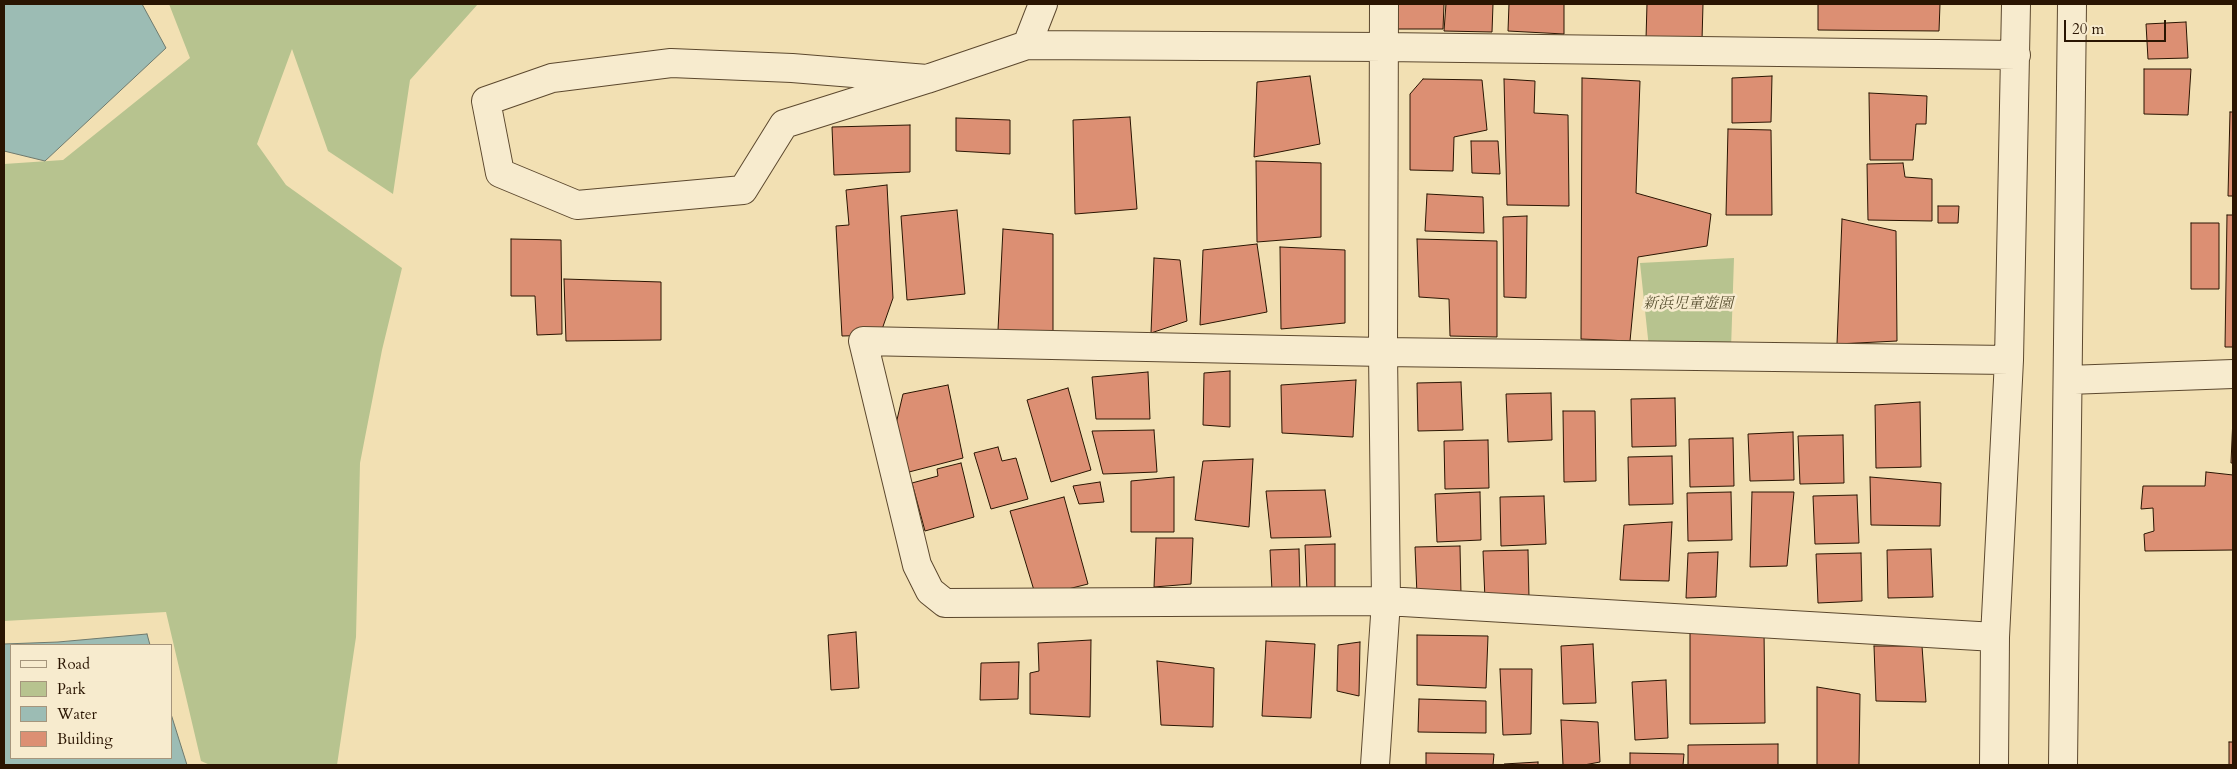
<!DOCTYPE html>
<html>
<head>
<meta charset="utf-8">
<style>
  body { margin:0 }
  #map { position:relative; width:2237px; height:769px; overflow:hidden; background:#f2e0b3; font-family:Cardo,serif }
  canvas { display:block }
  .frame { position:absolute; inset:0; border:5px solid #2a1502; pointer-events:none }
  .legend { position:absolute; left:10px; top:644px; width:162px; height:115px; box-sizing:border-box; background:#f7ebce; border:1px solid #a5957c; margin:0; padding:6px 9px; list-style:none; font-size:15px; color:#2a1502 }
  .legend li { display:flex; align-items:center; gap:10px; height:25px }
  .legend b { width:25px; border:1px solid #a5957c }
  .scale { position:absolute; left:2064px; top:20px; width:102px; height:22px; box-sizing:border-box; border:2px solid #2a1502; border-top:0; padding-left:6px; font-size:15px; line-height:18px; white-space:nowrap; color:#2a1502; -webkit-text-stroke:4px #f7ebce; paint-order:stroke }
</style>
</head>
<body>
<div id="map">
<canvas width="2237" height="769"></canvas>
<div class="frame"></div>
<ul class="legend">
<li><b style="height:6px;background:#f7ebce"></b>Road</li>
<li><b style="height:14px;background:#b7c38f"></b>Park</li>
<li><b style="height:14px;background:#9cbcb4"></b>Water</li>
<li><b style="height:14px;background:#dc8f73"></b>Building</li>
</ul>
<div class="scale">20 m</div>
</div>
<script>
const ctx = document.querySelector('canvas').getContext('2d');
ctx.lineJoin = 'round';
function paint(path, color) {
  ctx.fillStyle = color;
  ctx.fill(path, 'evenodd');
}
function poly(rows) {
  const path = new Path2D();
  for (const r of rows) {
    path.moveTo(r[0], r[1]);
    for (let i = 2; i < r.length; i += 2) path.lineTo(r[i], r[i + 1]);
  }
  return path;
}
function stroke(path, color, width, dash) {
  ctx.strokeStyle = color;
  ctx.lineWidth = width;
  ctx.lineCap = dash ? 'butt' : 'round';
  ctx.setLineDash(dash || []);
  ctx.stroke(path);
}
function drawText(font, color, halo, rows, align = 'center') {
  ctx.font = font + ' Cardo,"Noto Serif JP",serif';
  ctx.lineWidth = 5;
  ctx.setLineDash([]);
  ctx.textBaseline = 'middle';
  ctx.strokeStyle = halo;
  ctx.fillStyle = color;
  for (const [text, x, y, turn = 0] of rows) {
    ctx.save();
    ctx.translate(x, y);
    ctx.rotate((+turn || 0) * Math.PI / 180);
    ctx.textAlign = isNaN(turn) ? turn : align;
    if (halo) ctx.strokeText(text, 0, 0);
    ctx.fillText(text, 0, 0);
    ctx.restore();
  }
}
const green = poly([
  [169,4,478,4,410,80,393,194,328,151,292,49,257,144,286,185,402,268,382,350,360,463,356,637,337,765,210,765,201,761,166,612,4,621,4,164,63,160,190,58],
  [1734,258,1731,349,1649,348,1640,263]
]);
const water = poly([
  [4,4,142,4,166,48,45,161,4,151,4,4],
  [147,634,150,645,11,645,11,758,171,758,171,714,187,765,4,765,4,644,58,642,147,634]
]);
const building = poly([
  [1396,4,1444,4,1443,29,1395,29,1396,4],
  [1446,4,1493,4,1492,32,1444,31,1446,4],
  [1509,4,1564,4,1564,34,1508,31,1509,4],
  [1647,4,1703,4,1702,40,1646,39,1647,4],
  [1818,4,1940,4,1939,31,1818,30,1818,4],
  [2186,22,2188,58,2148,59,2146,24,2186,22],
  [2144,69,2191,69,2188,115,2144,114,2144,69],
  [1310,76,1320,144,1254,157,1257,82,1310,76],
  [1772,76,1771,122,1732,123,1732,78,1772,76],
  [1582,78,1640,81,1636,193,1711,214,1707,246,1638,257,1630,341,1581,339,1582,78],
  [1423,79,1482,80,1487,130,1454,137,1453,171,1410,170,1410,94,1423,79],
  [1504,79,1535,81,1534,113,1568,115,1569,206,1507,205,1504,79],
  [1869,93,1927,96,1926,124,1916,124,1913,160,1870,160,1869,93],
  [2230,112,2233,112,2233,196,2228,196,2230,112],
  [1130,117,1137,209,1075,214,1073,120,1130,117],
  [956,118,1010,120,1010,154,956,151,956,118],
  [910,125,910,172,834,175,832,127,910,125],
  [1728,129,1771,130,1772,215,1726,215,1728,129],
  [1471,141,1498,141,1500,174,1472,173,1471,141],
  [1256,161,1321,163,1321,237,1257,242,1256,161],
  [1903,163,1905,177,1932,179,1932,221,1868,220,1867,164,1903,163],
  [887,185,893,298,880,335,842,336,836,226,849,225,846,190,887,185],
  [1427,194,1483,197,1484,233,1425,231,1427,194],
  [1938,206,1959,206,1958,223,1938,223,1938,206],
  [957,210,965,294,907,300,901,216,957,210],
  [2227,215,2233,215,2233,347,2225,347,2227,215],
  [1527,216,1526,298,1504,297,1503,217,1527,216],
  [1842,219,1896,231,1897,341,1837,344,1842,219],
  [2191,223,2219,223,2219,289,2191,289,2191,223],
  [1003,229,1053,234,1053,332,998,330,1003,229],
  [511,239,561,240,562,334,537,335,535,296,511,296,511,239],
  [1417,239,1497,241,1497,337,1450,336,1449,299,1419,297,1417,239],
  [1257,244,1267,312,1200,325,1203,250,1257,244],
  [1280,247,1345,250,1345,323,1281,329,1280,247],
  [1154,258,1180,260,1187,321,1151,333,1154,258],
  [564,279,661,282,661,340,566,341,564,279],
  [1230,371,1230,427,1203,425,1204,373,1230,371],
  [1148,372,1150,419,1096,419,1092,377,1148,372],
  [1356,380,1353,437,1282,433,1281,385,1356,380],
  [1461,382,1463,430,1418,431,1417,383,1461,382],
  [948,385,963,458,909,472,896,424,903,394,948,385],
  [1068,388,1091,470,1051,482,1027,400,1068,388],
  [1551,393,1552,440,1508,442,1506,394,1551,393],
  [1675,398,1676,446,1632,447,1631,399,1675,398],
  [1920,402,1921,467,1876,468,1875,405,1920,402],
  [1563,411,1595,411,1596,481,1564,482,1563,411],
  [2233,417,2233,463,2231,463,2233,417],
  [1154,430,1157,472,1103,474,1092,431,1154,430],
  [1793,432,1794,480,1750,481,1748,434,1793,432],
  [1843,435,1844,483,1800,484,1798,436,1843,435],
  [1733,438,1734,486,1690,487,1689,439,1733,438],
  [1488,440,1489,488,1445,489,1444,441,1488,440],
  [998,447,1002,461,1016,458,1028,499,991,509,974,453,998,447],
  [1672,456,1673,504,1629,505,1628,457,1672,456],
  [1253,459,1249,527,1195,520,1203,461,1253,459],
  [961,463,974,517,925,531,912,483,938,476,937,469,961,463],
  [2206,472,2233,475,2233,550,2145,551,2144,534,2154,531,2153,508,2141,509,2143,486,2205,486,2206,472],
  [1174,477,1174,532,1131,532,1131,481,1174,477],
  [1870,477,1941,483,1940,526,1871,525,1870,477],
  [1100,482,1104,502,1079,504,1073,486,1100,482],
  [1325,490,1331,537,1271,538,1266,491,1325,490],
  [1480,492,1481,540,1437,542,1435,494,1480,492],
  [1731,492,1732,540,1688,541,1687,493,1731,492],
  [1752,492,1794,492,1787,566,1750,567,1752,492],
  [1857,495,1859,543,1815,544,1813,496,1857,495],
  [1544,496,1546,544,1501,546,1500,497,1544,496],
  [1064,497,1088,584,1036,597,1010,511,1064,497],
  [1672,522,1669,581,1620,580,1624,525,1672,522],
  [1156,538,1193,538,1191,584,1154,587,1156,538],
  [1335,544,1335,590,1307,591,1305,545,1335,544],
  [1460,546,1461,594,1417,595,1415,547,1460,546],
  [1299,549,1300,592,1272,591,1270,550,1299,549],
  [1931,549,1933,597,1888,598,1887,550,1931,549],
  [1528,550,1529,598,1485,600,1483,551,1528,550],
  [1718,552,1716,597,1686,598,1688,553,1718,552],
  [1861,553,1862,601,1818,603,1816,554,1861,553],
  [1690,630,1764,630,1765,723,1690,724,1690,630],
  [856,632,859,688,831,690,828,635,856,632],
  [1417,635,1488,636,1486,688,1417,685,1417,635],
  [1091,640,1090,717,1030,714,1030,673,1039,671,1038,643,1091,640],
  [1266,641,1315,644,1311,718,1262,716,1266,641],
  [1360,642,1359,696,1337,691,1338,645,1360,642],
  [1593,644,1596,703,1563,704,1561,646,1593,644],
  [1874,646,1922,646,1926,702,1876,701,1874,646],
  [1157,661,1214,668,1213,727,1161,725,1157,661],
  [1019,662,1018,699,980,700,981,663,1019,662],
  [1500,669,1532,669,1531,734,1503,735,1500,669],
  [1666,680,1668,738,1635,740,1632,682,1666,680],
  [1817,687,1860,694,1859,765,1817,765,1817,687],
  [1419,699,1486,701,1486,733,1418,732,1419,699],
  [1561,720,1598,722,1600,762,1584,765,1563,765,1561,720],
  [2229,742,2233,742,2233,765,2229,765,2229,742],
  [1778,744,1778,765,1688,765,1688,745,1778,744],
  [1426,753,1494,754,1493,765,1426,765,1426,753],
  [1630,753,1684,754,1683,765,1630,765,1630,753],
  [1538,762,1538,765,1504,765,1504,764,1538,762]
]);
const minor = poly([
  [1027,45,1043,4],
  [927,79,784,124,743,190,577,205,500,173,486,101,552,78,671,63,792,68,927,79,1027,45,1384,47,2016,55],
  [2068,380,2233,374],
  [1995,637,1386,601,945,603,930,591,917,565,863,341,1383,352,2009,360],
  [1375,765,1386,601,1383,352,1384,4],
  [1994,765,1995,637,2009,360,2016,4],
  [2063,765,2072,4]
]);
const parkNames = [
  ["新浜児童遊園",1688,305]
];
paint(green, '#b7c38f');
paint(water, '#9cbcb4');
stroke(water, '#6e796d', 1);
paint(building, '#dc8f73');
stroke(building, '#2a1502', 1);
stroke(minor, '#5c482e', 30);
stroke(minor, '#f7ebce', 28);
drawText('italic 15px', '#5b5233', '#f7ebce', parkNames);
</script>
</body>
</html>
